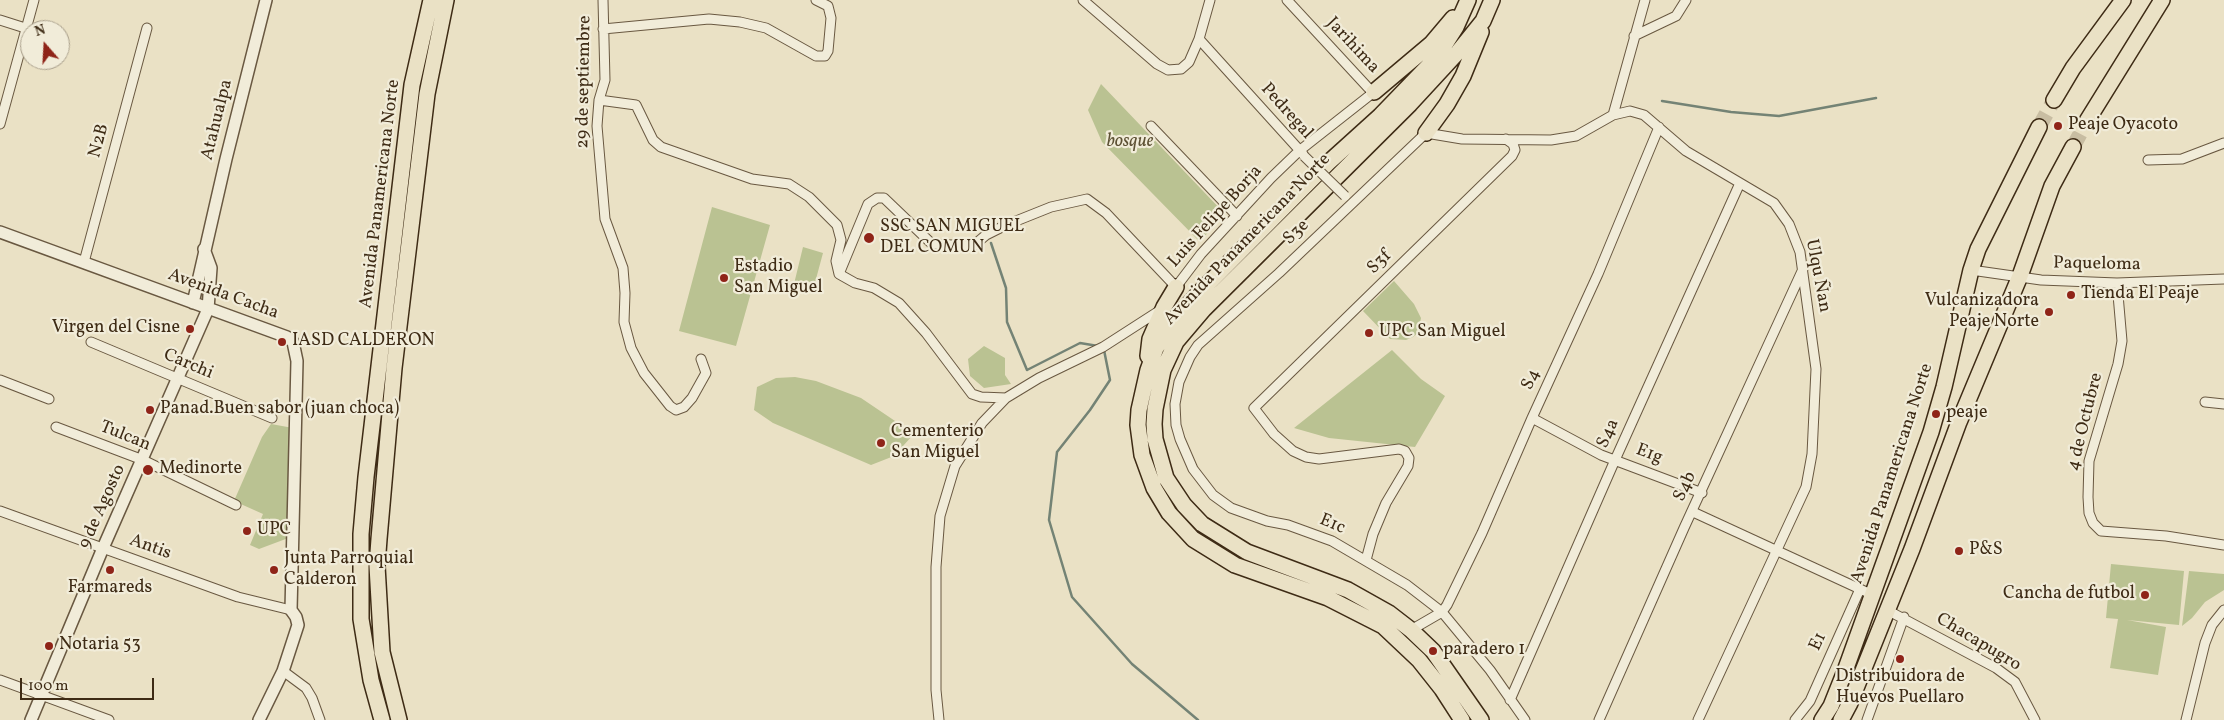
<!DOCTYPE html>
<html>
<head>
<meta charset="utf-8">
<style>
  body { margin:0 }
  #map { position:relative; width:2224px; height:720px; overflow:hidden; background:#eae1c5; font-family:Vollkorn,serif }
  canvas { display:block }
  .north { position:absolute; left:20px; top:20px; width:50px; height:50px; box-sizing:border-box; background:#f1ecd9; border:1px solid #a99f8b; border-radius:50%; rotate:341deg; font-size:14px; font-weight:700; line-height:20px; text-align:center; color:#3e2b15 }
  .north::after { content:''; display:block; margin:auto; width:18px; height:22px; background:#8f2418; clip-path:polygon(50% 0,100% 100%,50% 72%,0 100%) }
  .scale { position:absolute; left:20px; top:678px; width:134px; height:22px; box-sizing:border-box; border:2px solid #3e2b15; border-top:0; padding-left:6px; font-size:15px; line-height:18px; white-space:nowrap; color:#3e2b15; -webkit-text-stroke:4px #f1ecd9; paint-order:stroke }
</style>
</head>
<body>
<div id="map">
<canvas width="2224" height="720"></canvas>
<div class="north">N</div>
<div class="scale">100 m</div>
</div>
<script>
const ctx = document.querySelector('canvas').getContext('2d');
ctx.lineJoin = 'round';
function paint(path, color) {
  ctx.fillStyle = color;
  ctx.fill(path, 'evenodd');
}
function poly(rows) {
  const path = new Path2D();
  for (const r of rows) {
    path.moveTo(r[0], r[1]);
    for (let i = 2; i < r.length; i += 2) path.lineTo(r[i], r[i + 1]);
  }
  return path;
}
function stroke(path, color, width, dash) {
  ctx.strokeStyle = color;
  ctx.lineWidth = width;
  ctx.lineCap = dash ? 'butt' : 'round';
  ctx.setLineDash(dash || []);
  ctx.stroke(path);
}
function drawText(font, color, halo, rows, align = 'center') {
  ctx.font = font + ' Vollkorn,serif';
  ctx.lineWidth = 4.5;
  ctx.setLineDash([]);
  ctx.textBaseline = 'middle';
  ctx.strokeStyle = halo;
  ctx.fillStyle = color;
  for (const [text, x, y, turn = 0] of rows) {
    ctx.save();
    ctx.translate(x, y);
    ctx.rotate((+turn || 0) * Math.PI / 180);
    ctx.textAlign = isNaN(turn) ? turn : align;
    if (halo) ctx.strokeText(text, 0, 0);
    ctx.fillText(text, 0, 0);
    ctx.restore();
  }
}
const green = poly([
  [1101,84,1224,213,1200,242,1102,142,1088,110],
  [712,207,770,225,736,346,679,331],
  [803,247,823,253,813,290,794,284],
  [1394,281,1414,304,1421,318,1418,333,1413,337,1406,340,1390,339,1363,311],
  [984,346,1005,358,1005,375,1011,384,984,388,970,376,968,359],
  [1392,350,1421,379,1445,396,1415,447,1329,438,1294,428],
  [795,377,816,381,861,398,898,423,912,436,894,456,871,465,773,423,754,410,757,387,776,378],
  [271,424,293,428,291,537,259,549,250,545,263,514,234,501,262,437],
  [2111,564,2184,571,2179,625,2127,620,2166,627,2158,675,2110,668,2118,619,2106,618],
  [2189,571,2224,574,2224,590,2205,602,2192,618,2182,626]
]);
const stream = poly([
  [1662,101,1731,112,1779,116,1876,98],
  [991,243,1006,288,1007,322,1027,370,1080,343,1098,346],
  [1104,350,1110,380,1090,410,1057,452,1049,520,1072,597,1132,664,1198,720]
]);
const trunkTunnel = poly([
  [2039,127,2054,100],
  [2073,147,2087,121]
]);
const minor = poly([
  [603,0,605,80,599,100,597,126,605,219,623,268,625,293,624,322,631,348,644,373,670,406,676,410,684,407,692,398,706,373,701,359],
  [1083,0,1157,64,1168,70,1181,69,1189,62,1199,39,1210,0],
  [1287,0,1373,93],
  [0,20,22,27],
  [603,29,709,19,740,22,766,28,816,56,825,56,828,51,831,18,828,6,816,0],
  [1634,36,1676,16,1686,0],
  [1199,39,1303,154],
  [599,100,636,105,653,140,661,147,752,179,789,184,809,197,837,225,841,240,836,261,839,274,855,283,874,288,899,303,926,333,972,394,981,397,1006,398],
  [1613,115,1645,0],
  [0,124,34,0],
  [1151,126,1237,216],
  [2148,160,2182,159,2224,143],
  [84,262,147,28],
  [1971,270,2041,280,2117,283,2224,279],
  [839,274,868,204,877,198,884,198,932,244,973,246,986,235,1006,225,1051,207,1087,199,1106,213,1176,287,1201,254,1271,178,1299,151,1374,92],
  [2117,283,2122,341,2118,364,2089,461,2088,497,2089,513,2093,523,2101,531,2166,536,2224,545],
  [91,342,272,418],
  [0,380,49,399],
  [2205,402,2224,404],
  [1532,418,1601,455,1702,493],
  [56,427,143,460,236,505],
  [0,511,238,597,291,610],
  [1693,512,1873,595],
  [1366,560,1373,534,1386,503,1408,466,1409,458,1405,451,1399,449,1319,459,1306,457,1293,451,1274,434,1254,408,1512,156,1515,150,1513,144,1506,139],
  [1887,610,1996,668,2015,682,2035,720],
  [1411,630,1442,612,1447,605,1482,533,1532,418,1598,274,1659,127],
  [283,671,306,688,312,698,320,720],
  [0,680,109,720],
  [1510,700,1615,460,1740,183],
  [939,720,936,690,936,567,940,516,955,466,982,423,1006,398,1039,378,1103,347,1162,309],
  [1525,720,1490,670,1442,612,1407,585,1332,541,1288,525,1267,521,1231,508,1213,495,1193,469,1180,439,1176,425,1175,404,1179,382,1190,357,1198,345,1279,273,1426,133,1462,139,1551,140,1576,136,1613,115,1630,111,1644,115,1686,151,1774,203,1789,224,1800,252,1816,369,1812,454,1806,487,1698,720],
  [1599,720,1684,528,1803,269],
  [1795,720,1810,701,1860,589],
  [1867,720,1904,617],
  [2186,720,2205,643,2212,625,2224,610]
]);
const tertiary = poly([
  [0,232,287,337,293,342,297,361,291,610,296,617,298,625,283,671,259,720],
  [193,303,226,159,266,0],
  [31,720,103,548,208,309,211,268,204,249]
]);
const trunk = poly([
  [1374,92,1431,44,1453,18],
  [2054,100,2073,68,2123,0],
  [2087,121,2162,0],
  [1426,133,1447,104,1463,76,1481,32],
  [1148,356,1150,339,1164,307,1176,287],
  [382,720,371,680,361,619,361,534,366,477,412,85,431,0],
  [399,720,382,652,377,566,379,539,394,368,427,94,446,0],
  [1462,720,1442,689,1419,660,1383,626,1328,598,1235,565,1193,539,1169,513,1154,488,1142,455,1138,425,1139,410,1148,370,1156,348,1175,320,1198,294,1328,163,1380,116,1437,57,1456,27,1468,0],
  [1481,720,1433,651,1411,630,1389,613,1348,590,1247,552,1202,524,1184,505,1166,478,1155,439,1154,424,1155,409,1163,370,1176,342,1204,309,1410,104,1458,52,1483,21,1492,0],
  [1822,720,1831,706,1845,671,1931,432,1944,387,1971,270,1978,249,2039,127],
  [1841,720,1850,703,1912,549,1959,422,2020,276,2052,186,2073,147]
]);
const minorBridge = poly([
  [1304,156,1345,196]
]);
const markers = [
  [2058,126,5,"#8f2418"],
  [869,238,6,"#8f2418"],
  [724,278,5,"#8f2418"],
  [2071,295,5,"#8f2418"],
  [2049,312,5,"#8f2418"],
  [190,329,5,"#8f2418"],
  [1369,333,5,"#8f2418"],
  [282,342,5,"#8f2418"],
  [150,410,5,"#8f2418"],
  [1936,414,5,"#8f2418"],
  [881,443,5,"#8f2418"],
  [148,470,6,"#8f2418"],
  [247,531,5,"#8f2418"],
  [1959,551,5,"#8f2418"],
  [110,570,5,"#8f2418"],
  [274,570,5,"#8f2418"],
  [2145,595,5,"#8f2418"],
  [49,646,5,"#8f2418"],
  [1433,651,5,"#8f2418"],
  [1900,659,5,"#8f2418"]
];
const streetNames = [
  ["Jarihima",1352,46,47],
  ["29 de septiembre",585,82,-89],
  ["Pedregal",1286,112,48],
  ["Atahualpa",218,120,-76],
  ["N2B",100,141,-75],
  ["Avenida Panamericana Norte",381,194,-83],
  ["Luis Felipe Borja",1216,217,-48],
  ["S3e",1297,233,-44],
  ["Avenida Panamericana Norte",1248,240,-46],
  ["S3f",1380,263,-44],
  ["Paqueloma",2097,265,1],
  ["Ulqu Ñan",1817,276,79],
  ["Avenida Cacha",223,295,20],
  ["Carchi",188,365,23],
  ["S4",1532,380,-65],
  ["4 de Octubre",2086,422,-76],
  ["S4a",1609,434,-66],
  ["Tulcan",125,437,22],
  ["E1g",1649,455,21],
  ["Avenida Panamericana Norte",1893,474,-72],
  ["S4b",1686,487,-65],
  ["9 de Agosto",103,507,-66],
  ["E1c",1332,525,23],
  ["Antis",150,548,20],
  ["E1",1819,642,-65],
  ["Chacapugro",1978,643,31]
];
const poiNames = [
  ["Peaje Oyacoto",2068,126],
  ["SSC SAN MIGUEL",880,228],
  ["DEL COMUN",880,249],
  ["Estadio",734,268],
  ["San Miguel",734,289],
  ["Tienda El Peaje",2081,295],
  ["Vulcanizadora",2039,302,"right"],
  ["Peaje Norte",2039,323,"right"],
  ["Virgen del Cisne",180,329,"right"],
  ["UPC San Miguel",1379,333],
  ["IASD CALDERON",292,342],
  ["Panad.Buen sabor (juan choca)",160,410],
  ["peaje",1946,414],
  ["Cementerio",891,433],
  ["San Miguel",891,454],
  ["Medinorte",159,470],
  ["UPC",257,531],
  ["P&S",1969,551],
  ["Junta Parroquial",284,560],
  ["Calderon",284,581],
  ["Farmareds",110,589,"center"],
  ["Cancha de futbol",2135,595,"right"],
  ["Notaria 53",59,646],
  ["paradero 1",1443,651],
  ["Distribuidora de",1900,678,"center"],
  ["Huevos Puellaro",1900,699,"center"]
];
const parkNames = [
  ["bosque",1130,143]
];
paint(green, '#bac292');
stroke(stream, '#748375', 2.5);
stroke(trunkTunnel, '#c8bda2', 15, [15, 8]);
stroke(minor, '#695841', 11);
stroke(tertiary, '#695841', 14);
stroke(trunk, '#3e2b15', 18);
stroke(minor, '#f1ecd9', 9);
stroke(tertiary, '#f1ecd9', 11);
stroke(trunk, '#eae1c5', 15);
stroke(minorBridge, '#695841', 11, []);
stroke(minorBridge, '#f1ecd9', 9);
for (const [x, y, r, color] of markers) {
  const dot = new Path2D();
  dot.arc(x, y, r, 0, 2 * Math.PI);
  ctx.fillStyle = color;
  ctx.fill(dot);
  stroke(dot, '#f1ecd9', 2);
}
drawText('18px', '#3e2b15', '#f1ecd9', streetNames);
drawText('18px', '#3e2b15', '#f1ecd9', poiNames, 'left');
drawText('italic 18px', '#5d5134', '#f1ecd9', parkNames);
</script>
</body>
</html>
